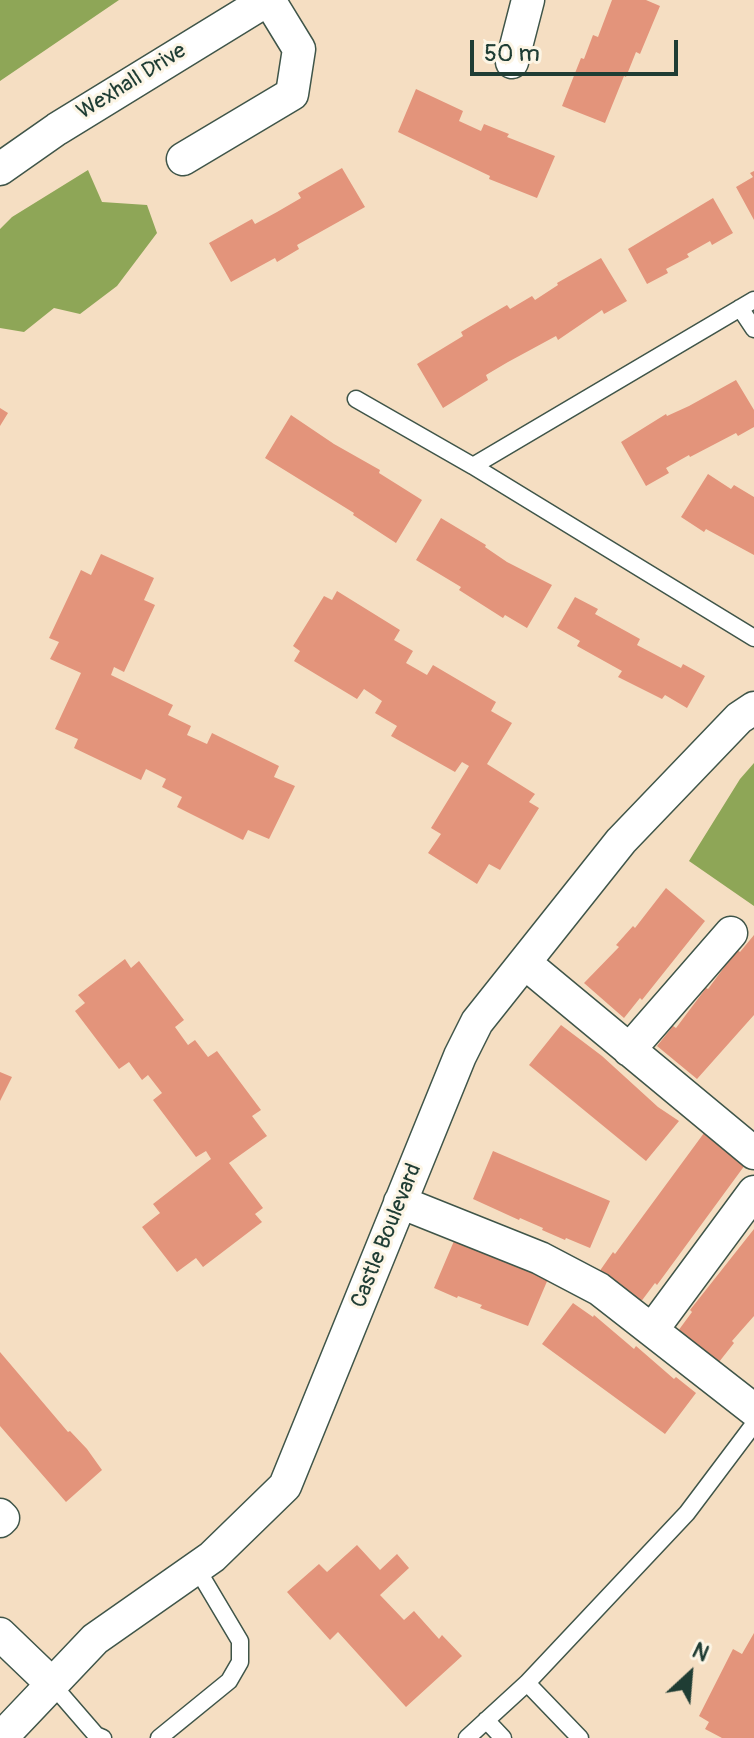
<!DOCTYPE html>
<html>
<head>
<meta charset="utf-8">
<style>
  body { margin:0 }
  #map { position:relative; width:754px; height:1738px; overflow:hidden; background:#f5dec2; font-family:Pangolin,sans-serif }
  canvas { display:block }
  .north { position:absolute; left:650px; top:1634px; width:80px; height:80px; -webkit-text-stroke:6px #fcf5e5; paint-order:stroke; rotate:26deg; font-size:22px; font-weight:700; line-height:32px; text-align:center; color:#1f3d34 }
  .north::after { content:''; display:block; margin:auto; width:28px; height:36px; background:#1f3d34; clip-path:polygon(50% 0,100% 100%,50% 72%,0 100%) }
  .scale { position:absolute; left:470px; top:40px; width:208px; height:36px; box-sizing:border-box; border:4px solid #1f3d34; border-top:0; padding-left:10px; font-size:24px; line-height:28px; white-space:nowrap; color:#1f3d34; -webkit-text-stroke:6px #fcf5e5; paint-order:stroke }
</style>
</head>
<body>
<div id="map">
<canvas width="754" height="1738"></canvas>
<div class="north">N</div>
<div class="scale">50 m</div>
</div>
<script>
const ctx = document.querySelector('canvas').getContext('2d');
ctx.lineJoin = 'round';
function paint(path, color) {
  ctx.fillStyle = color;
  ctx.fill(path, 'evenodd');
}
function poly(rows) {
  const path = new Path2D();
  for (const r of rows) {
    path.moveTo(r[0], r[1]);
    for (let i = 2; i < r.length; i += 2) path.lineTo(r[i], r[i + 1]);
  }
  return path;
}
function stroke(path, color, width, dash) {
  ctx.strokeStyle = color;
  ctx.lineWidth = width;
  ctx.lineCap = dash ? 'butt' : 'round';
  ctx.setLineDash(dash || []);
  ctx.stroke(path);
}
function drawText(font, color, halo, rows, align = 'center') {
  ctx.font = font + ' Pangolin,sans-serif';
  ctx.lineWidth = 6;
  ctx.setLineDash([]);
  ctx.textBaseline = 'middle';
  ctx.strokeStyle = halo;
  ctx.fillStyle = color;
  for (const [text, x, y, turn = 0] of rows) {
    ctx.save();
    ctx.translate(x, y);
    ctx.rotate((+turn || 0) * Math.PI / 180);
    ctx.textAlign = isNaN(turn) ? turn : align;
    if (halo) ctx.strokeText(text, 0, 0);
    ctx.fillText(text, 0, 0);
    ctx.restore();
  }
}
const forest = poly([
  [0,0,119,0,0,81],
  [88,170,102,202,147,205,157,233,117,286,80,314,54,308,24,332,0,328,0,229,12,217],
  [754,763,754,906,689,861,740,779]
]);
const building = poly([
  [612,0,646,0,660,6,640,54,636,52,626,77,624,76,605,123,562,106,581,58,584,59,593,35,598,37],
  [416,89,463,111,459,121,481,131,484,124,509,134,507,137,555,156,537,198,489,179,490,176,398,132],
  [342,168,365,207,297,245,299,249,277,262,275,258,231,282,209,243,252,219,255,224,277,212,301,198,298,193],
  [754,171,754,220,736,187,753,177,750,173],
  [713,198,733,233,712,245,710,241,687,254,689,257,666,269,668,273,647,284,628,249],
  [601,258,627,301,604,314,602,310,558,340,556,336,508,362,486,375,488,380,443,408,417,364,463,336,461,332,483,319,507,305,510,309,532,296,535,300,558,285,557,283],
  [736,380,754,410,754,427,738,436,736,433,690,457,689,455,666,468,669,473,646,486,621,442,666,414,667,416,689,406],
  [0,408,8,413,0,426],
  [291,415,334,444,380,470,379,473,422,500,396,543,353,515,354,513,265,458],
  [708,474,731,489,734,485,754,497,754,555,706,529,704,532,681,517],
  [441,518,486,545,485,547,507,562,552,585,527,628,505,615,503,618,459,590,461,587,416,560],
  [101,554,154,578,144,600,155,605,124,672,114,667,111,675,173,705,168,715,191,726,187,735,207,744,212,733,279,766,274,777,295,786,269,839,248,830,243,840,177,807,182,797,162,787,166,779,146,769,141,780,74,748,78,739,55,729,81,673,50,659,59,642,49,638,81,570,91,575],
  [337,591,400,630,394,640,413,651,406,663,427,675,433,665,496,702,491,711,512,723,487,764,535,794,529,802,539,808,500,870,489,864,477,884,428,853,441,834,431,828,469,766,462,762,455,772,391,736,397,726,375,713,382,701,364,689,357,699,294,661,300,651,293,646,324,596,332,600],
  [575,597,598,609,595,614,640,639,637,645,681,668,683,664,705,676,687,708,665,695,662,699,618,677,622,671,577,646,580,641,557,628],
  [666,888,705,921,642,1000,640,998,624,1018,584,983,619,947,616,945,633,926,635,928],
  [754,935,754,1015,697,1079,657,1046,673,1026,676,1028,706,988,708,989,737,950,740,952],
  [125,959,131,968,139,961,184,1020,175,1027,188,1045,195,1040,208,1057,217,1051,261,1110,252,1116,267,1136,229,1163,263,1208,255,1214,262,1222,203,1267,196,1258,177,1272,142,1227,160,1213,153,1204,211,1159,206,1151,196,1157,153,1100,162,1093,148,1075,142,1080,129,1062,119,1069,75,1011,85,1003,78,995],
  [561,1025,602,1056,658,1107,679,1121,646,1161,529,1065],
  [0,1072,12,1077,0,1101],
  [704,1133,745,1165,657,1285,655,1283,640,1303,599,1272,613,1252,615,1254],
  [493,1151,610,1201,590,1248,566,1238,565,1240,542,1230,543,1228,520,1218,519,1220,473,1199],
  [754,1229,754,1316,732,1341,734,1343,719,1362,678,1331,692,1312,690,1310],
  [454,1241,548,1279,528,1326,480,1308,482,1305,458,1296,457,1298,434,1288],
  [573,1303,593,1317,594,1315,634,1349,636,1346,674,1379,676,1377,696,1393,665,1434,542,1344],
  [0,1352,68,1432,70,1431,87,1449,102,1470,66,1502,0,1426],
  [357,1545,380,1570,397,1554,409,1568,380,1595,404,1620,414,1611,439,1639,442,1635,462,1656,406,1707,338,1632,330,1640,287,1592,319,1564,327,1572],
  [754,1633,754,1738,722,1738,705,1729,709,1722,699,1716,733,1649,742,1654]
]);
const lane = poly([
  [740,308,754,329],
  [356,399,473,466,754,638],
  [473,466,754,300],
  [51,1683,96,1735,103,1738],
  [527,1683,580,1738],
  [486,1720,503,1738],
  [159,1738,229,1681,240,1662,240,1641,196,1567],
  [467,1738,527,1683,687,1513,754,1424]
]);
const street = poly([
  [512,62,528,0],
  [183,159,292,94,299,49,269,0],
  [0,169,57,129,267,0],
  [525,963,754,1153],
  [629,1050,731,933],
  [400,1202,540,1258,599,1289,754,1410],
  [652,1330,754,1192],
  [0,1515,3,1518,0,1521],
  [0,1634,51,1683],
  [1,1738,95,1639,212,1557,285,1486,460,1056,477,1022,621,841,739,718,754,708]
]);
const streetNames = [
  ["Wexhall Drive",132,82,-32],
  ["Castle Boulevard",387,1236,-68]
];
paint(forest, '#8ea657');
paint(building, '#e3947b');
stroke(lane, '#3f5549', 19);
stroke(street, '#3f5549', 35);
stroke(lane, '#fff', 16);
stroke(street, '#fff', 32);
drawText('22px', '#1f3d34', '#fcf5e5', streetNames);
</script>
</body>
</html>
